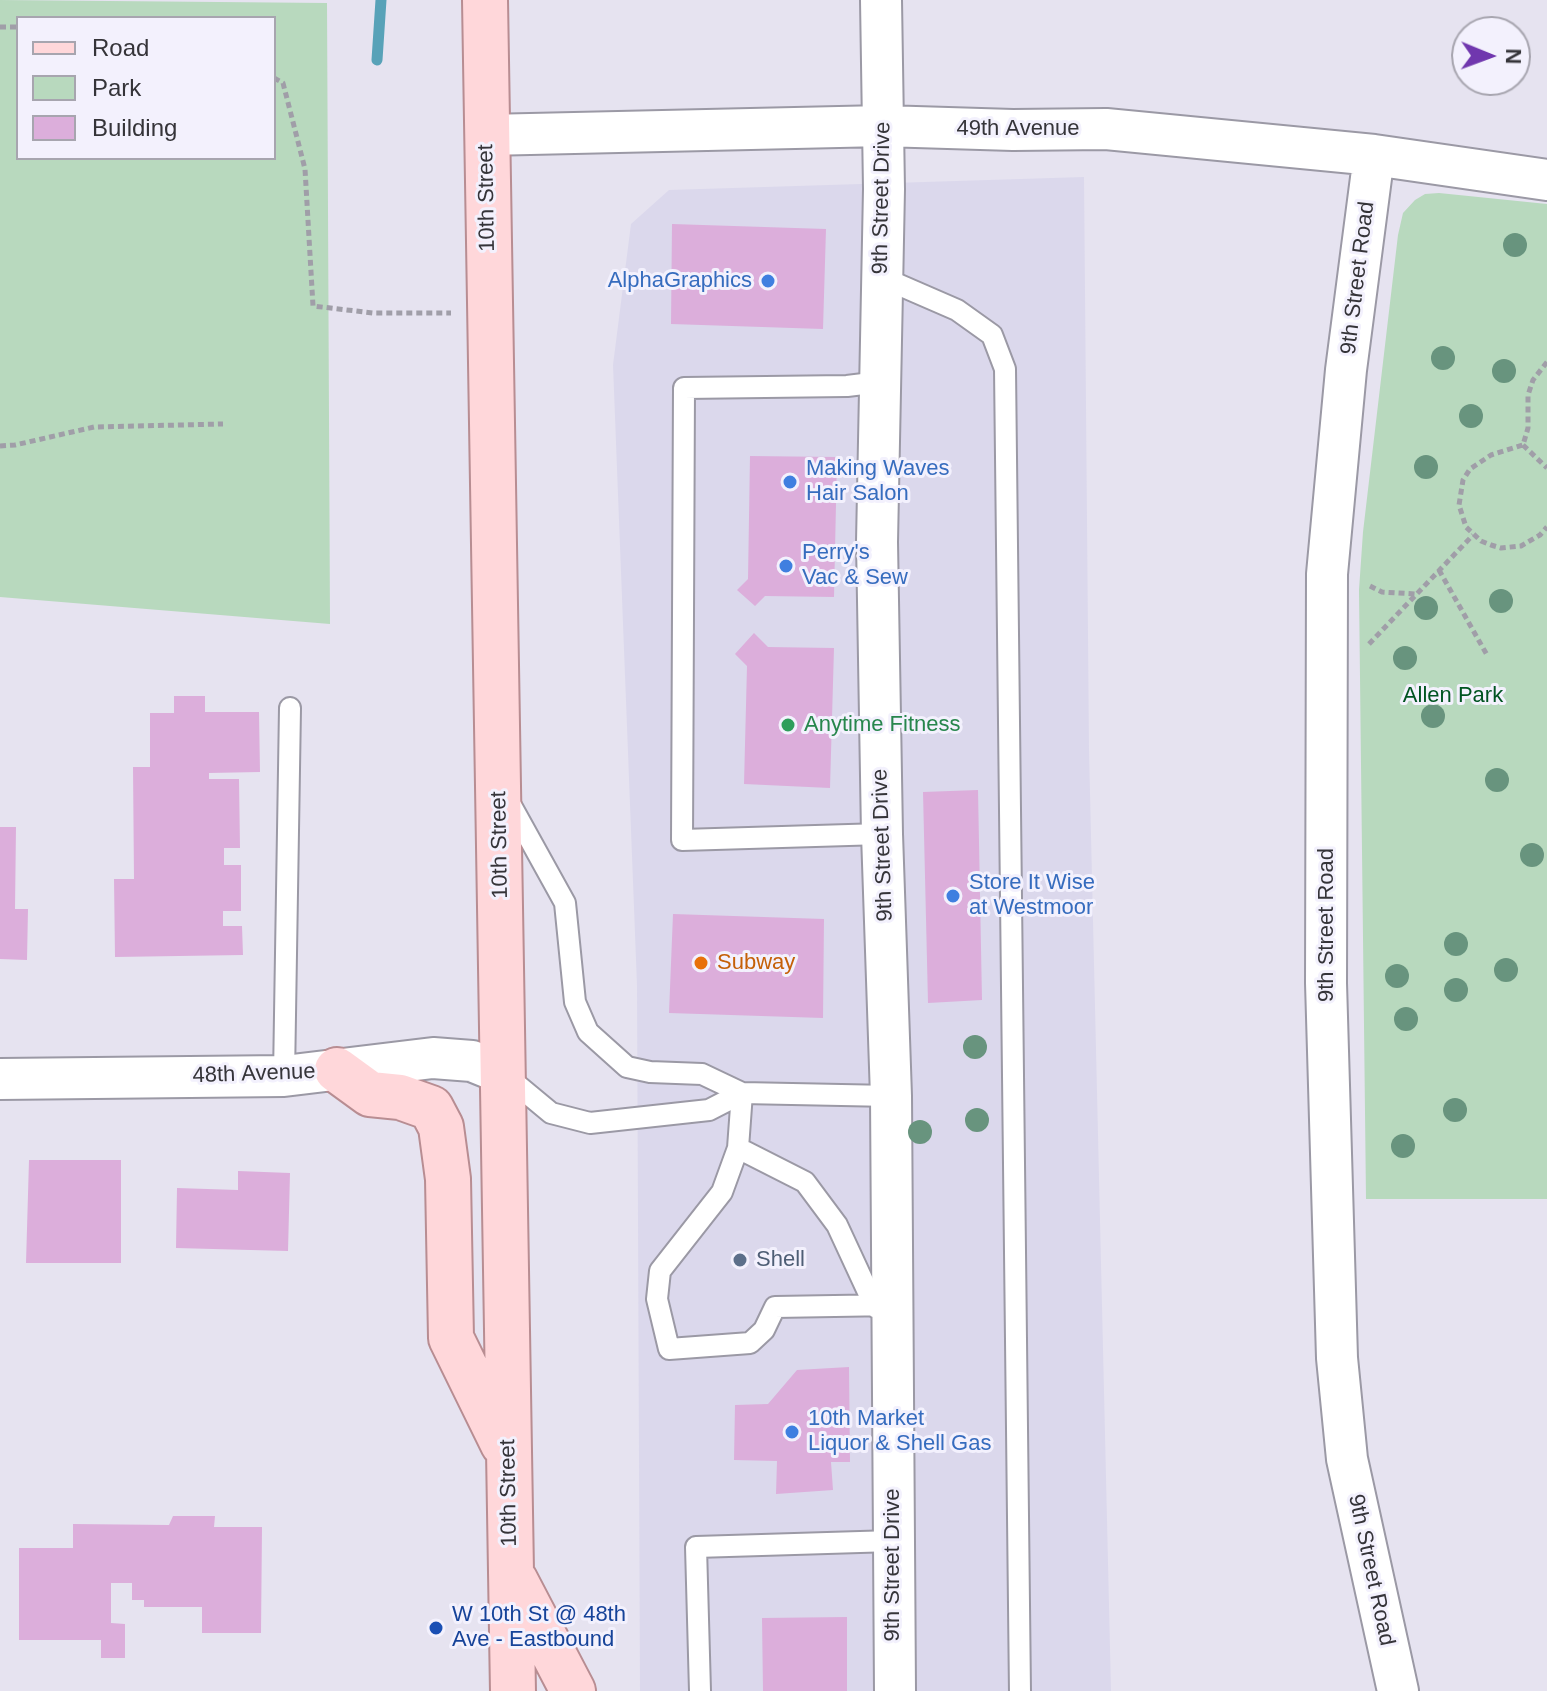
<!DOCTYPE html>
<html>
<head>
<meta charset="utf-8">
<style>
  body { margin:0 }
  #map { position:relative; width:1547px; height:1691px; overflow:hidden; background:#e6e3f0; font-family:Helvetica,sans-serif }
  canvas { display:block }
  .legend { position:absolute; left:16px; top:16px; width:260px; height:144px; box-sizing:border-box; background:#f3f1fd; border:2px solid #a7a5af; margin:0; padding:10px 14px; list-style:none; font-size:24px; color:#353439 }
  .legend li { display:flex; align-items:center; gap:16px; height:40px }
  .legend b { width:40px; border:2px solid #a7a5af }
  .north { position:absolute; left:1451px; top:16px; width:80px; height:80px; box-sizing:border-box; background:#f3f1fd; border:2px solid #a7a5af; border-radius:50%; rotate:91deg; font-size:22px; font-weight:700; line-height:32px; text-align:center; color:#353439 }
  .north::after { content:''; display:block; margin:auto; width:28px; height:36px; background:#7037ae; clip-path:polygon(50% 0,100% 100%,50% 72%,0 100%) }
</style>
</head>
<body>
<div id="map">
<canvas width="1547" height="1691"></canvas>
<ul class="legend">
<li><b style="height:10px;background:#ffd7da"></b>Road</li>
<li><b style="height:22px;background:#b8d9be"></b>Park</li>
<li><b style="height:22px;background:#dcaedb"></b>Building</li>
</ul>
<div class="north">N</div>
</div>
<script>
const ctx = document.querySelector('canvas').getContext('2d');
ctx.lineJoin = 'round';
function paint(path, color) {
  ctx.fillStyle = color;
  ctx.fill(path, 'evenodd');
}
function poly(rows) {
  const path = new Path2D();
  for (const r of rows) {
    path.moveTo(r[0], r[1]);
    for (let i = 2; i < r.length; i += 2) path.lineTo(r[i], r[i + 1]);
  }
  return path;
}
function stroke(path, color, width, dash) {
  ctx.strokeStyle = color;
  ctx.lineWidth = width;
  ctx.lineCap = dash ? 'butt' : 'round';
  ctx.setLineDash(dash || []);
  ctx.stroke(path);
}
function drawText(font, color, halo, rows, align = 'center') {
  ctx.font = font + ' Helvetica,sans-serif';
  ctx.lineWidth = 6;
  ctx.setLineDash([]);
  ctx.textBaseline = 'middle';
  ctx.strokeStyle = halo;
  ctx.fillStyle = color;
  for (const [text, x, y, turn = 0] of rows) {
    ctx.save();
    ctx.translate(x, y);
    ctx.rotate((+turn || 0) * Math.PI / 180);
    ctx.textAlign = isNaN(turn) ? turn : align;
    if (halo) ctx.strokeText(text, 0, 0);
    ctx.fillText(text, 0, 0);
    ctx.restore();
  }
}
const built = poly([
  [1084,177,1089,750,1111,1691,640,1691,637,985,613,365,631,224,669,190]
]);
const green = poly([
  [0,0,327,3,330,624,0,597],
  [274,18,274,158,18,158,18,18],
  [1439,193,1547,204,1547,1199,1366,1199,1359,590,1363,532,1398,235,1403,213,1415,200,1425,194]
]);
const stream = poly([
  [377,60,381,0]
]);
const building = poly([
  [672,224,826,229,823,329,671,324],
  [750,456,837,457,834,597,765,596,755,606,737,590,748,579],
  [754,633,768,647,834,648,830,788,744,784,747,666,735,654],
  [174,696,205,696,205,712,259,712,260,772,209,773,209,779,239,779,240,848,224,848,224,865,241,865,241,911,223,911,223,926,242,926,243,955,115,957,114,879,134,879,133,767,150,767,150,713,174,713],
  [978,790,982,1000,928,1003,923,792],
  [0,827,16,827,15,909,28,909,27,960,0,959],
  [673,914,824,919,823,1018,669,1013],
  [29,1160,121,1160,121,1263,26,1263],
  [238,1171,290,1173,288,1251,176,1248,177,1188,238,1190],
  [849,1367,850,1462,831,1462,833,1490,776,1494,777,1461,734,1460,735,1405,768,1404,797,1370],
  [173,1516,215,1516,214,1527,262,1527,261,1633,202,1633,202,1607,144,1607,144,1600,132,1600,132,1583,111,1583,111,1623,125,1624,125,1658,101,1658,101,1640,19,1640,19,1548,73,1548,73,1524,169,1525],
  [847,1617,847,1691,763,1691,762,1618]
]);
const path = poly([
  [0,27,18,27],
  [274,78,283,83,305,169,313,306,373,313,451,313],
  [1547,362,1533,380,1528,395,1528,428,1523,445,1491,455,1470,469,1463,480,1459,505,1466,527,1481,541,1491,545,1501,548,1521,546,1540,535,1547,527],
  [1523,445,1547,468],
  [0,446,15,445,94,427,223,424],
  [1439,570,1487,655],
  [1370,586,1382,592,1415,594],
  [1369,644,1473,535]
]);
const service = poly([
  [881,277,957,310,992,335,1005,369,1020,1691],
  [880,382,847,386,684,388,682,840,882,834],
  [508,800,565,903,575,1002,588,1032,627,1067,650,1072,702,1074,742,1093,891,1096],
  [504,1074,551,1113,590,1123,709,1110,742,1093],
  [284,1076,290,708],
  [742,1093,738,1148,722,1192,660,1271,657,1299,669,1349,750,1343,764,1330,775,1307,894,1305],
  [738,1148,805,1182,837,1225,875,1307],
  [700,1691,696,1547,893,1541]
]);
const minor = poly([
  [881,0,884,189,877,542,882,834,891,1096,895,1691],
  [486,135,883,126,1013,130,1106,129,1374,155,1547,180],
  [1374,155,1346,370,1327,574,1326,983,1337,1358,1347,1459,1398,1691],
  [0,1079,284,1076,433,1058,472,1061,504,1074]
]);
const primary = poly([
  [485,0,513,1691],
  [337,1070,370,1094,400,1097,431,1108,441,1127,448,1179,451,1338,503,1444],
  [515,1580,573,1691]
]);
const trees = [
  [1515,245],
  [1443,358],
  [1504,371],
  [1471,416],
  [1426,467],
  [1501,601],
  [1426,608],
  [1405,658],
  [1433,716],
  [1497,780],
  [1532,855],
  [1456,944],
  [1506,970],
  [1397,976],
  [1456,990],
  [1406,1019],
  [975,1047],
  [1455,1110],
  [977,1120],
  [920,1132],
  [1403,1146]
];
const markers = [
  [768,281,8,"#3f7fe0"],
  [790,482,8,"#3f7fe0"],
  [786,566,8,"#3f7fe0"],
  [788,725,8,"#2e9e5b"],
  [953,896,8,"#3f7fe0"],
  [701,963,8,"#e8710a"],
  [740,1260,8,"#5c6f8a"],
  [792,1432,8,"#3f7fe0"],
  [436,1628,8,"#1a4fb4"]
];
const streetNames = [
  ["49th Avenue",1018,129],
  ["10th Street",487,198,-91],
  ["9th Street Drive",882,198,-89],
  ["9th Street Road",1358,278,-83],
  ["10th Street",500,845,-91],
  ["9th Street Drive",883,845,-92],
  ["9th Street Road",1327,925,-90],
  ["48th Avenue",254,1074,-2],
  ["10th Street",509,1493,-91],
  ["9th Street Drive",893,1565,-90],
  ["9th Street Road",1371,1570,78]
];
const shopNames = [
  ["AlphaGraphics",752,281,"right"],
  ["Making Waves",806,469],
  ["Hair Salon",806,494],
  ["Perry's",802,553],
  ["Vac & Sew",802,578],
  ["Store It Wise",969,883],
  ["at Westmoor",969,908],
  ["10th Market",808,1419],
  ["Liquor & Shell Gas",808,1444]
];
const parkNames = [
  ["Allen Park",1453,696]
];
const leisureNames = [
  ["Anytime Fitness",804,725]
];
const foodNames = [
  ["Subway",717,963]
];
const serviceNames = [
  ["Shell",756,1260]
];
const transitNames = [
  ["W 10th St @ 48th",452,1615],
  ["Ave - Eastbound",452,1640]
];
paint(built, '#dbd8ec');
paint(green, '#b8d9be');
stroke(stream, '#58a2b8', 11);
paint(building, '#dcaedb');
stroke(service, '#9b99a5', 24);
stroke(minor, '#9b99a5', 44);
stroke(primary, '#b88d92', 48);
stroke(path, '#a09ea8', 5, [6, 4]);
stroke(service, '#fff', 20);
stroke(minor, '#fff', 40);
stroke(primary, '#ffd7da', 44);
ctx.fillStyle = '#68947e';
for (const [x, y] of trees) {
  ctx.beginPath();
  ctx.arc(x, y, 12, 0, 2 * Math.PI);
  ctx.fill();
}
for (const [x, y, r, color] of markers) {
  const dot = new Path2D();
  dot.arc(x, y, r, 0, 2 * Math.PI);
  ctx.fillStyle = color;
  ctx.fill(dot);
  stroke(dot, '#f3f1fd', 3);
}
drawText('22px', '#353439', '#f3f1fd', streetNames);
drawText('22px', '#366cbe', '#f3f1fd', shopNames, 'left');
drawText('22px', '#005421', '#f3f1fd', parkNames);
drawText('22px', '#27864d', '#f3f1fd', leisureNames, 'left');
drawText('22px', '#c56008', '#f3f1fd', foodNames, 'left');
drawText('22px', '#4e5e75', '#f3f1fd', serviceNames, 'left');
drawText('22px', '#164399', '#f3f1fd', transitNames, 'left');
</script>
</body>
</html>
